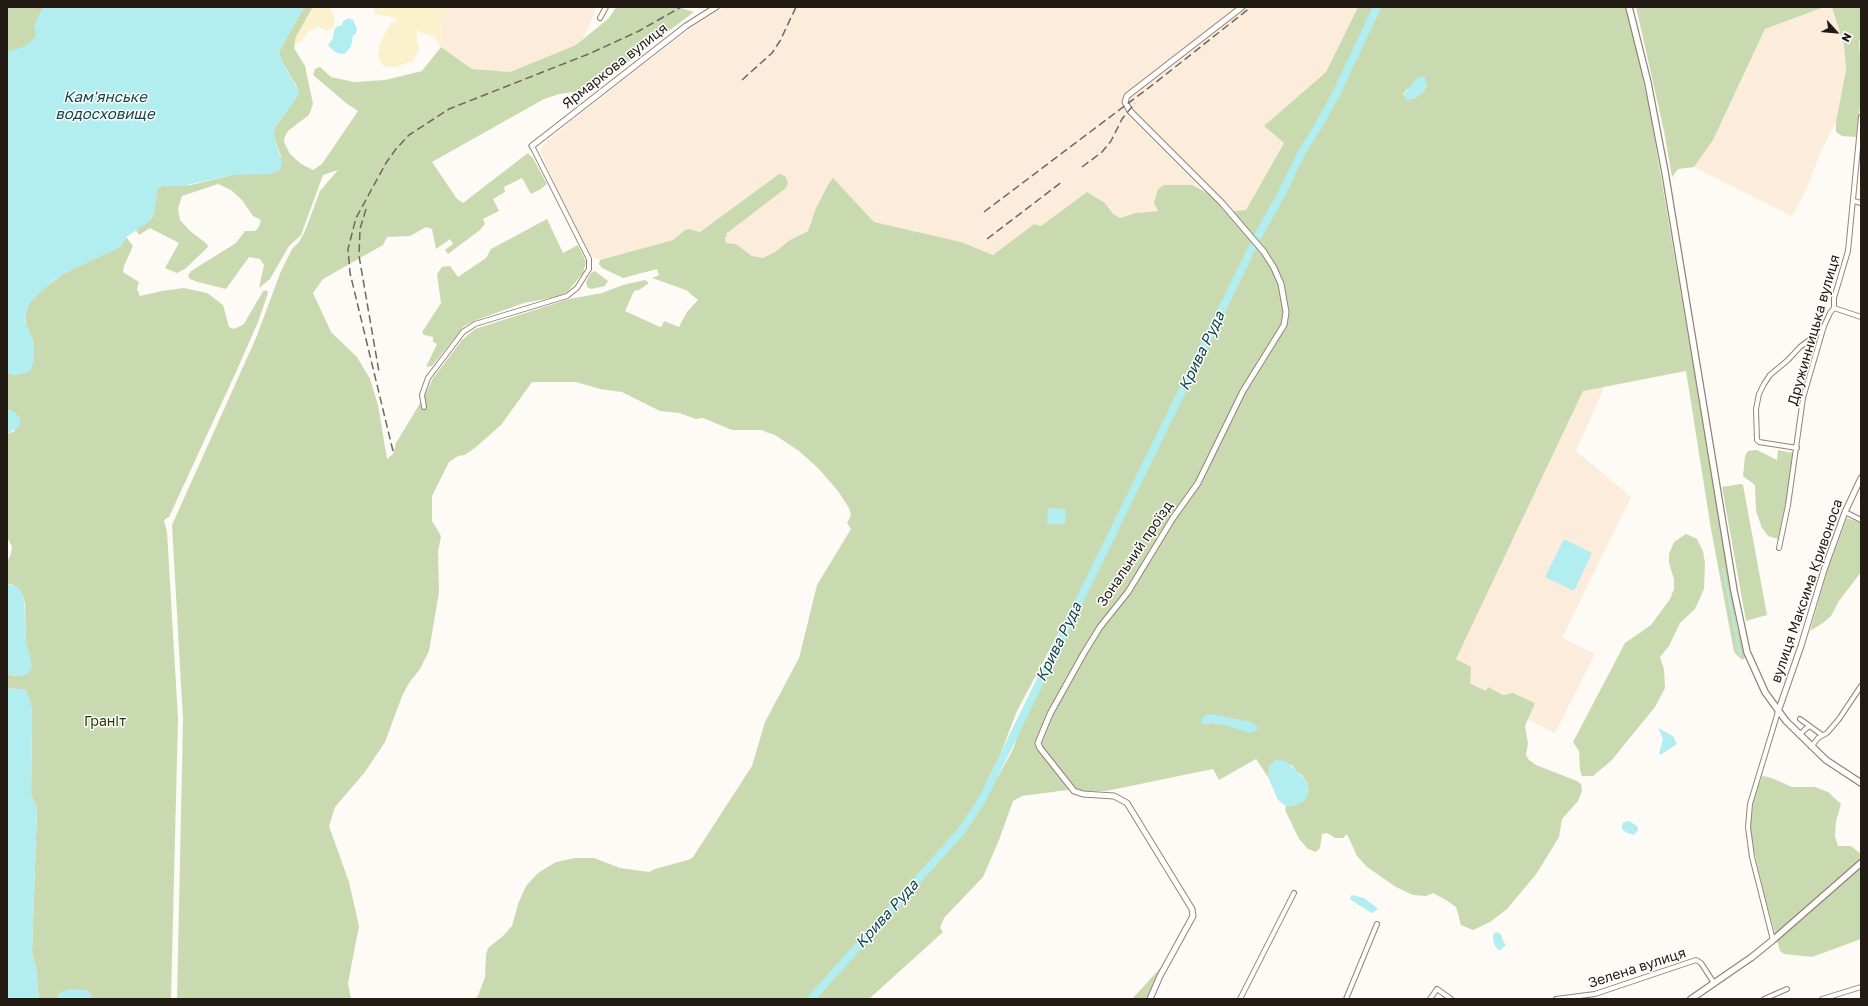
<!DOCTYPE html>
<html>
<head>
<meta charset="utf-8">
<style>
  body { margin:0 }
  #map { position:relative; width:1868px; height:1006px; overflow:hidden; background:#fefaf6; font-family:"Golos Text",sans-serif }
  canvas { display:block }
  .frame { position:absolute; inset:0; border:8px solid #211b13; pointer-events:none }
  .north { position:absolute; left:1816px; top:12px; width:40px; height:40px; -webkit-text-stroke:3px #fff; paint-order:stroke; rotate:117deg; font-size:11px; font-weight:700; line-height:16px; text-align:center; color:#211b13 }
  .north::after { content:''; display:block; margin:auto; width:14px; height:18px; background:#211b13; clip-path:polygon(50% 0,100% 100%,50% 72%,0 100%) }
</style>
</head>
<body>
<div id="map">
<canvas width="1868" height="1006"></canvas>
<div class="frame"></div>
<div class="north">N</div>
</div>
<script>
const ctx = document.querySelector('canvas').getContext('2d');
ctx.lineJoin = 'round';
function paint(path, color) {
  ctx.fillStyle = color;
  ctx.fill(path, 'evenodd');
}
function poly(rows) {
  const path = new Path2D();
  for (const r of rows) {
    path.moveTo(r[0], r[1]);
    for (let i = 2; i < r.length; i += 2) path.lineTo(r[i], r[i + 1]);
  }
  return path;
}
function stroke(path, color, width, dash) {
  ctx.strokeStyle = color;
  ctx.lineWidth = width;
  ctx.lineCap = dash ? 'butt' : 'round';
  ctx.setLineDash(dash || []);
  ctx.stroke(path);
}
function drawText(font, color, halo, rows, align = 'center') {
  ctx.font = font + ' "Golos Text",sans-serif';
  ctx.lineWidth = 3;
  ctx.setLineDash([]);
  ctx.textBaseline = 'middle';
  ctx.strokeStyle = halo;
  ctx.fillStyle = color;
  for (const [text, x, y, turn = 0] of rows) {
    ctx.save();
    ctx.translate(x, y);
    ctx.rotate((+turn || 0) * Math.PI / 180);
    ctx.textAlign = isNaN(turn) ? turn : align;
    if (halo) ctx.strokeText(text, 0, 0);
    ctx.fillText(text, 0, 0);
    ctx.restore();
  }
}
const built = poly([
  [448,7,597,7,583,39,576,45,510,72,472,69,441,47,442,24],
  [724,7,1358,7,1326,72,1264,126,1284,143,1246,210,1226,212,1211,195,1192,185,1164,185,1158,189,1154,203,1158,211,1136,213,1120,218,1113,214,1105,203,1087,192,1041,226,1034,224,993,255,961,242,874,222,833,178,829,183,816,208,808,231,790,240,775,252,763,258,752,256,736,244,726,243,725,239,727,233,779,174,700,232,689,229,685,230,673,240,600,260,590,255,558,192,540,150,543,145,576,117,691,28],
  [1824,7,1832,7,1844,45,1846,70,1836,122,1821,151,1806,190,1792,216,1694,167,1713,140,1765,29],
  [1605,386,1576,451,1631,497,1562,638,1595,654,1555,733,1527,719,1535,703,1513,693,1503,695,1488,688,1486,691,1470,682,1470,667,1455,660,1583,391]
]);
const green = poly([
  [7,7,98,7,7,63],
  [304,7,313,7,296,37,294,48,305,66,313,104,309,115,289,130,285,136,284,142,290,154,301,164,313,170,322,164,358,111,346,103,313,75,315,69,320,67,331,77,354,82,385,80,422,71,441,47,472,69,510,72,576,45,609,18,616,7,678,7,694,12,592,89,559,94,544,99,432,162,457,199,463,203,528,153,533,158,547,184,541,189,531,194,522,178,504,187,505,192,493,199,499,211,483,219,485,224,480,230,448,254,445,250,453,244,450,239,436,249,432,229,426,227,410,236,387,237,383,245,323,279,313,293,331,332,357,357,370,379,378,405,387,459,393,454,396,443,425,395,433,378,462,340,475,329,569,299,602,293,623,285,645,280,649,283,639,290,634,291,625,311,660,327,662,326,664,321,679,327,687,312,698,300,686,290,652,278,659,275,657,269,623,278,602,268,599,264,600,260,673,240,685,230,689,229,700,232,779,174,785,176,788,182,786,188,727,233,725,239,726,243,736,244,752,256,763,258,775,252,790,240,808,231,816,208,829,183,833,178,874,222,961,242,993,255,1034,224,1041,226,1087,192,1105,203,1113,214,1120,218,1136,213,1158,211,1154,203,1158,189,1164,185,1192,185,1211,195,1226,212,1246,210,1284,143,1264,126,1326,72,1358,7,1375,7,1366,24,1371,28,1381,7,1625,7,1635,42,1651,118,1737,626,1745,658,1742,660,1734,652,1711,529,1686,371,1583,391,1456,659,1471,667,1470,683,1486,691,1488,687,1503,695,1513,693,1535,703,1525,726,1528,743,1526,755,1529,760,1536,765,1577,781,1581,784,1582,791,1578,801,1562,819,1559,837,1537,873,1507,909,1490,922,1473,930,1461,925,1456,907,1446,900,1433,893,1426,896,1413,895,1396,887,1367,867,1357,856,1347,834,1343,838,1335,838,1327,833,1322,834,1320,848,1316,852,1308,849,1299,839,1285,810,1286,806,1296,805,1300,802,1308,784,1302,775,1296,771,1292,765,1270,765,1268,777,1256,759,1219,780,1213,769,1106,791,1084,791,1075,789,1022,796,1013,801,999,840,983,877,944,918,940,928,943,932,869,999,474,999,478,996,485,977,486,955,488,948,503,936,512,926,518,904,526,886,538,873,556,862,575,858,594,858,620,868,649,872,655,869,691,859,693,857,752,766,765,722,799,658,817,585,851,529,847,523,851,515,849,508,838,491,818,468,799,451,775,435,761,430,732,430,703,418,696,419,679,413,660,411,622,392,600,389,576,382,532,382,501,425,476,447,465,455,458,456,449,462,432,496,432,521,441,536,438,552,439,592,429,651,420,669,409,683,402,696,385,742,365,772,335,807,329,826,349,882,359,926,348,983,351,999,177,999,183,720,172,525,256,338,281,271,292,249,299,242,305,231,320,191,338,170,323,175,301,235,289,246,270,279,259,288,264,265,260,259,249,257,226,289,198,282,190,279,188,276,191,271,236,243,245,231,255,231,259,227,261,220,253,216,242,200,231,190,218,184,182,196,178,209,180,220,190,231,207,244,208,247,185,269,177,273,165,268,179,243,150,228,139,235,136,230,152,218,154,213,156,191,160,186,191,185,232,175,281,157,274,137,274,129,298,95,297,87,281,60,279,51],
  [1427,85,1424,91,1415,98,1403,94,1407,89],
  [1059,632,1066,637,1021,725,1013,749,998,777,989,778,998,760,1017,711],
  [1213,714,1225,725,1213,723,1202,724],
  [1636,7,1824,7,1765,29,1713,140,1694,167,1678,169,1672,177,1664,131],
  [1832,7,1861,7,1861,40,1859,41,1860,54,1861,53,1861,99,1856,137,1842,136,1836,132,1836,122,1846,70,1844,45],
  [547,219,563,253,578,245,586,262,583,273,568,291,561,296,524,303,476,320,464,326,432,366,426,367,437,344,433,342,433,337,424,335,422,332,441,303,437,274,442,267,450,266,458,277,486,258,491,249],
  [126,237,133,246,124,266,123,272,139,282,137,289,140,296,162,291,184,288,207,293,223,305,229,327,234,329,244,324,263,291,267,290,268,293,258,322,236,372,169,517,164,520,167,532,178,718,171,999,92,999,61,992,57,999,39,999,36,969,32,952,37,808,31,795,32,720,31,704,26,690,7,688,7,674,17,676,30,659,26,641,25,603,20,590,12,584,7,584,7,562,11,554,12,547,7,537,7,434,15,431,13,411,7,410,7,372,14,375,34,342,27,328,25,316,28,305,34,296,63,274,121,246],
  [595,271,608,281,605,286,591,289,587,287,586,282,591,273],
  [1757,450,1777,460,1778,450,1793,453,1792,473,1778,539,1768,536,1762,528,1756,511,1755,485,1743,476,1745,456,1748,451],
  [1741,484,1743,485,1767,615,1746,621,1722,487],
  [1847,518,1861,523,1861,572,1839,601,1831,616,1823,623,1810,631,1826,575],
  [1686,534,1697,539,1703,551,1705,563,1704,589,1695,609,1680,623,1669,646,1660,657,1664,669,1665,688,1655,707,1611,761,1593,776,1582,776,1580,770,1579,751,1573,742,1625,643,1651,625,1670,599,1674,589,1674,579,1669,563,1669,554,1674,542],
  [1762,776,1769,777,1792,787,1815,787,1828,792,1841,804,1836,821,1835,836,1838,846,1851,846,1861,854,1861,939,1812,957,1784,954,1780,951,1765,897,1752,842,1750,825,1754,799],
  [1164,964,1147,999,1132,999]
]);
const sand = poly([
  [313,7,330,7,335,20,333,28,328,31,319,27,309,31,294,48,296,37],
  [375,7,448,7,442,24,441,47,434,37,416,31,419,50,413,61,396,67,386,67,380,62,378,54,380,43,391,23,396,20,396,18,374,14]
]);
const water = poly([
  [43,7,304,7,279,51,281,60,299,92,298,95,274,129,274,137,282,163,280,170,270,174,232,175,182,186,164,186,158,188,154,213,149,222,126,237,121,246,116,249,63,274,53,281,31,301,26,311,25,321,34,342,34,361,31,369,27,373,14,375,7,372,7,52,23,47,35,38,36,33,34,26],
  [349,18,353,20,357,29,356,34,353,35,351,46,346,53,341,54,335,52,328,45,333,38,334,30,336,27,342,25,343,21],
  [1421,76,1425,77,1427,85,1424,91,1415,98,1407,101,1403,95,1416,79],
  [7,410,13,411,21,419,19,427,7,434],
  [1048,508,1066,509,1065,524,1047,524],
  [1564,539,1592,553,1574,591,1545,577],
  [7,584,15,585,20,590,24,597,26,641,32,666,29,673,22,676,7,674],
  [7,688,26,690,31,704,32,720,31,795,37,808,32,952,36,969,39,999,7,999],
  [1213,714,1251,722,1257,726,1257,730,1250,733,1225,725,1213,723,1202,724,1201,720,1205,715],
  [1658,728,1673,736,1677,744,1660,755,1659,753,1663,739],
  [1275,760,1286,761,1304,778,1308,784,1309,793,1304,801,1296,805,1286,806,1278,800,1268,777,1270,765],
  [1629,821,1637,826,1638,830,1634,835,1627,833,1622,829,1622,825,1624,822],
  [1352,895,1364,898,1377,908,1377,910,1372,913,1365,909,1351,900,1350,898],
  [1496,932,1501,934,1503,941,1506,945,1500,950,1498,950,1494,944,1493,935],
  [70,989,86,990,90,993,92,999,57,999,61,992]
]);
const stream = poly([
  [1723,569,1740,655]
]);
const river = poly([
  [1258,236,1282,193,1302,152,1320,123,1337,92,1377,7],
  [811,999,947,847,962,830,982,800,1252,248]
]);
const minor = poly([
  [600,18,606,7],
  [1854,201,1861,203],
  [1834,308,1861,317],
  [424,407,422,395,428,378,463,332,475,324,567,296,577,288,589,269,589,259,532,146],
  [1797,448,1759,442,1757,440,1756,409,1759,394,1764,384,1770,375,1788,360,1800,347,1816,335,1823,327],
  [1845,512,1861,520],
  [1779,548,1788,505,1803,398,1824,326,1830,313,1834,308,1834,298,1848,251,1861,117],
  [1800,719,1822,735],
  [1799,735,1809,726],
  [1811,747,1818,738,1827,733,1839,719,1861,686],
  [1773,940,1752,857,1748,827,1750,804,1778,712],
  [1240,999,1294,893],
  [1346,999,1377,924],
  [1430,999,1437,989,1451,999],
  [1556,999,1595,994,1696,960,1701,963,1714,983],
  [1764,999,1787,989],
  [1822,999,1861,987]
]);
const tertiary = poly([
  [532,146,686,26,716,7],
  [1778,712,1801,646,1824,570,1845,512,1861,478],
  [1150,999,1160,976,1193,916,1192,909,1127,803,1114,796,1083,794,1074,791,1040,748,1038,743,1050,714,1084,653,1100,627,1128,592,1173,518,1198,483,1243,391,1284,325,1286,312,1281,284,1274,268,1264,252,1222,203,1130,111,1125,102,1127,96,1242,7]
]);
const secondary = poly([
  [1629,7,1648,83,1665,172,1734,591,1747,652,1765,692,1786,721,1826,760,1861,783],
  [1691,999,1752,957,1773,940,1861,863]
]);
const rail = poly([
  [742,80,772,53,780,41,796,7],
  [1082,167,1102,152,1111,141,1122,119,1135,103],
  [366,209,360,229,359,256,379,372],
  [984,212,1155,83,1251,7],
  [987,239,1063,181],
  [393,451,350,273,348,249,356,218,386,163,396,149,409,135,449,109,591,53,639,31,681,7]
]);
const streetNames = [
  ["Ярмаркова вулиця",615,66,-38],
  ["Дружинницька вулиця",1814,330,-74],
  ["Зональний проїзд",1135,554,-56],
  ["вулиця Максима Кривоноса",1807,591,-71],
  ["Зелена вулиця",1637,968,-18]
];
const parkNames = [
  ["Граніт",105,722]
];
const waterNames = [
  ["Кам'янське",105,97],
  ["водосховище",105,114],
  ["Крива Руда",1202,351,-64],
  ["Крива Руда",1059,642,-64],
  ["Крива Руда",887,914,-48]
];
paint(built, '#fbecdc');
paint(green, '#c9dab0');
paint(sand, '#fbf1cc');
paint(water, '#b2edf0');
stroke(stream, '#b2edf0', 1.5);
stroke(river, '#b2edf0', 8);
stroke(minor, '#958471', 6);
stroke(tertiary, '#958471', 7);
stroke(secondary, '#958471', 8);
stroke(minor, '#fff', 4);
stroke(tertiary, '#fff', 5);
stroke(secondary, '#fff', 5.5);
stroke(rail, '#6d6861', 1.5, [8, 4]);
drawText('14px', '#211b13', '#fff', streetNames);
drawText('14px', '#273606', '#fff', parkNames);
drawText('italic 15px', '#12474a', '#fff', waterNames);
</script>
</body>
</html>
